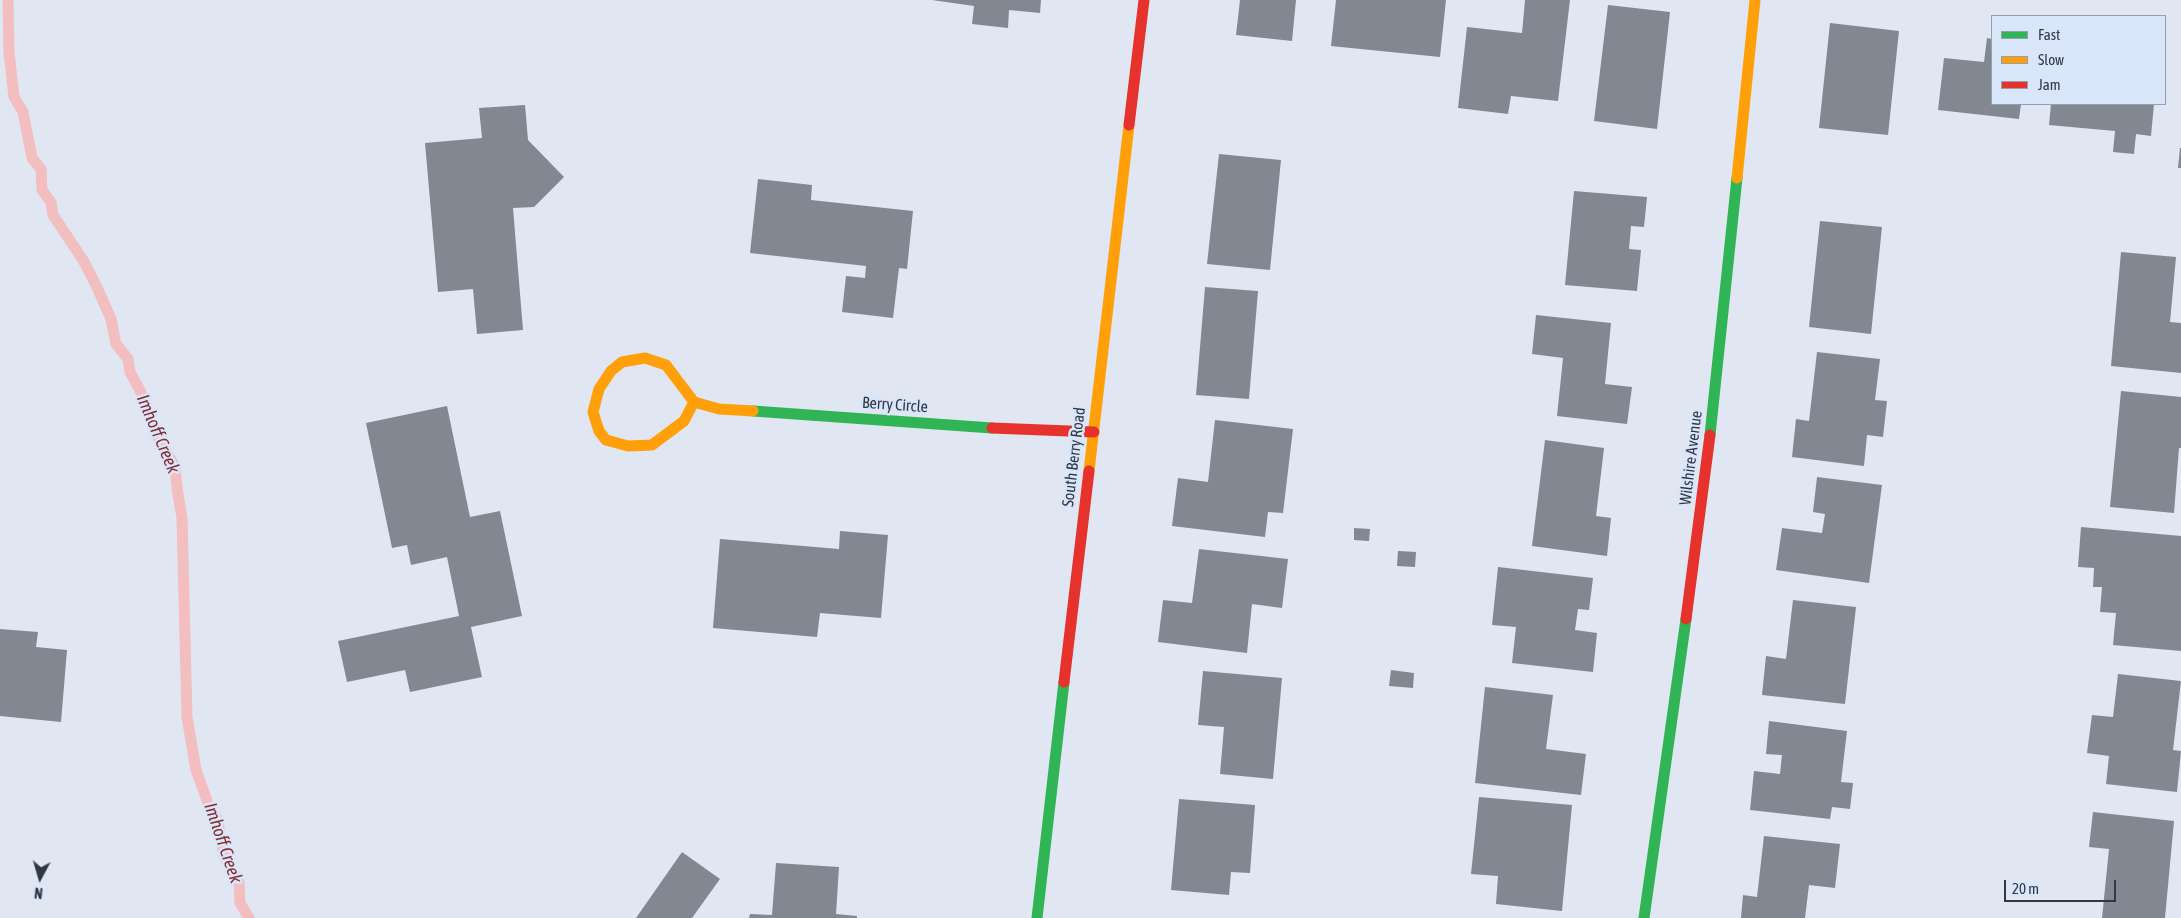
<!DOCTYPE html>
<html>
<head>
<meta charset="utf-8">
<style>
  body { margin:0 }
  #map { position:relative; width:2181px; height:918px; overflow:hidden; background:#e0e7f2; font-family:"Asap Condensed",sans-serif }
  canvas { display:block }
  .legend { position:absolute; left:1991px; top:15px; width:175px; height:90px; box-sizing:border-box; background:#d9e5f9; border:1px solid #959fb1; margin:0; padding:6px 9px; list-style:none; font-size:15px; color:#303745 }
  .legend li { display:flex; align-items:center; gap:10px; height:25px }
  .legend b { width:25px; border:1px solid #959fb1 }
  .north { position:absolute; left:15px; top:853px; width:50px; height:50px; -webkit-text-stroke:4px #d9e5f9; paint-order:stroke; rotate:186deg; font-size:14px; font-weight:700; line-height:20px; text-align:center; color:#303745 }
  .north::after { content:''; display:block; margin:auto; width:18px; height:22px; background:#303745; clip-path:polygon(50% 0,100% 100%,50% 72%,0 100%) }
  .scale { position:absolute; left:2004px; top:880px; width:112px; height:22px; box-sizing:border-box; border:2px solid #303745; border-top:0; padding-left:6px; font-size:15px; line-height:18px; white-space:nowrap; color:#303745; -webkit-text-stroke:4px #d9e5f9; paint-order:stroke }
</style>
</head>
<body>
<div id="map">
<canvas width="2181" height="918"></canvas>
<ul class="legend">
<li><b style="height:6px;background:#30b455"></b>Fast</li>
<li><b style="height:6px;background:#ff9f0a"></b>Slow</li>
<li><b style="height:6px;background:#e5322d"></b>Jam</li>
</ul>
<div class="north">N</div>
<div class="scale">20 m</div>
</div>
<script>
const ctx = document.querySelector('canvas').getContext('2d');
ctx.lineJoin = 'round';
function poly(rows) {
  const path = new Path2D();
  for (const r of rows) {
    path.moveTo(r[0], r[1]);
    for (let i = 2; i < r.length; i += 2) path.lineTo(r[i], r[i + 1]);
  }
  return path;
}
function stroke(path, color, width, dash) {
  ctx.strokeStyle = color;
  ctx.lineWidth = width;
  ctx.lineCap = dash ? 'butt' : 'round';
  ctx.setLineDash(dash || []);
  ctx.stroke(path);
}
function paint(path, color) {
  ctx.fillStyle = color;
  ctx.fill(path, 'evenodd');
}
function drawText(font, color, halo, rows, align = 'center') {
  ctx.font = font + ' "Asap Condensed",sans-serif';
  ctx.lineWidth = 5;
  ctx.setLineDash([]);
  ctx.textBaseline = 'middle';
  ctx.strokeStyle = halo;
  ctx.fillStyle = color;
  for (const [text, x, y, turn = 0] of rows) {
    ctx.save();
    ctx.translate(x, y);
    ctx.rotate((+turn || 0) * Math.PI / 180);
    ctx.textAlign = isNaN(turn) ? turn : align;
    if (halo) ctx.strokeText(text, 0, 0);
    ctx.fillText(text, 0, 0);
    ctx.restore();
  }
}
const stream = poly([
  [8,0,9,52,14,97,23,112,32,158,41,169,42,190,51,202,53,215,83,260,96,285,111,319,116,344,128,359,130,372,144,398,155,432,175,467,177,488,182,518,187,717,196,770,209,806,218,821,224,856,239,882,240,903,249,918]
]);
const building = poly([
  [932,0,1041,0,1040,13,1009,10,1008,28,972,24,974,6],
  [1240,0,1296,0,1292,41,1236,35],
  [1336,0,1446,0,1440,57,1331,46],
  [1525,0,1570,0,1558,101,1511,96,1508,114,1458,108,1467,27,1522,33],
  [1608,5,1670,12,1657,129,1594,121],
  [1830,23,1899,31,1888,135,1819,128],
  [1987,38,1992,39,1992,104,2021,104,2019,119,1938,110,1944,58,1984,62],
  [2051,104,2154,104,2151,136,2136,134,2134,154,2113,152,2115,131,2049,125],
  [525,105,528,140,564,177,534,207,513,208,523,330,477,334,473,289,438,292,425,143,482,138,479,108],
  [2180,148,2181,148,2181,168,2178,168],
  [1219,154,1281,160,1270,270,1207,264],
  [758,179,812,185,811,200,913,211,907,269,899,268,893,318,842,312,846,276,865,278,866,266,750,253],
  [1574,191,1647,197,1644,227,1631,226,1629,249,1641,250,1637,291,1565,285],
  [1820,221,1882,227,1871,334,1809,327],
  [2121,252,2176,257,2170,322,2181,323,2181,373,2111,366],
  [1205,287,1258,291,1249,399,1196,395],
  [1536,315,1611,323,1605,384,1632,387,1627,424,1557,416,1563,358,1532,354],
  [1817,352,1880,359,1875,400,1887,401,1883,437,1867,435,1864,466,1792,457,1796,419,1809,421],
  [2121,391,2181,397,2181,448,2179,448,2174,513,2110,507],
  [447,406,470,517,500,511,522,616,471,627,482,677,410,692,405,670,347,682,338,641,459,616,447,557,411,565,407,545,392,548,366,423],
  [1215,420,1293,429,1283,513,1268,512,1265,537,1172,526,1178,478,1208,482],
  [1545,440,1604,448,1596,516,1611,518,1607,556,1532,546],
  [1817,477,1882,485,1869,583,1776,570,1782,528,1822,533,1825,514,1813,512],
  [2081,527,2181,536,2181,651,2113,645,2116,613,2100,612,2102,587,2093,587,2094,568,2078,567],
  [1354,528,1370,529,1369,541,1354,540],
  [840,531,888,535,881,618,820,613,817,637,713,628,720,539,839,549],
  [1199,549,1288,559,1282,608,1252,604,1247,653,1158,642,1163,600,1192,603],
  [1398,551,1416,552,1415,567,1397,566],
  [1498,567,1593,578,1589,610,1578,609,1575,630,1597,633,1593,672,1512,663,1516,627,1492,625],
  [1793,600,1856,607,1845,704,1762,695,1766,656,1786,659],
  [0,629,38,632,36,647,67,650,61,722,0,716],
  [1391,670,1414,673,1413,688,1389,686],
  [1203,671,1282,678,1273,779,1220,774,1224,727,1198,725],
  [2118,674,2181,681,2173,750,2181,751,2177,792,2106,784,2109,756,2087,753,2092,715,2113,717],
  [1485,687,1553,695,1546,749,1586,754,1581,795,1475,783],
  [1769,721,1847,731,1841,782,1853,783,1850,809,1832,807,1830,819,1750,810,1754,771,1780,774,1782,755,1766,754],
  [1479,797,1572,805,1562,911,1496,904,1498,876,1471,874],
  [1179,799,1255,805,1250,873,1231,872,1229,895,1171,890],
  [2093,812,2174,821,2165,918,2102,918,2109,849,2089,847],
  [1764,836,1840,844,1835,888,1809,885,1805,918,1741,918,1743,895,1757,897],
  [682,852,720,879,692,918,636,918],
  [776,863,839,867,836,914,857,916,857,918,749,918,750,914,772,915]
]);
const fast = poly([
  [753,411,992,428],
  [1710,435,1737,178],
  [1037,918,1064,682],
  [1644,918,1686,619]
]);
const slow = poly([
  [1737,178,1755,0],
  [694,402,684,421,652,445,628,446,606,440,599,431,593,412,599,389,611,371,622,362,645,358,666,365,694,402,719,409,753,411],
  [1089,471,1129,125]
]);
const jam = poly([
  [1129,125,1144,0],
  [992,428,1094,432],
  [1686,619,1710,435],
  [1064,682,1089,471]
]);
const streetNames = [
  ["Berry Circle",895,405,4],
  ["South Berry Road",1074,457,-83],
  ["Wilshire Avenue",1691,458,-83]
];
const waterNames = [
  ["Imhoff Creek",158,434,67],
  ["Imhoff Creek",223,843,71]
];
stroke(stream, '#f2bebf', 11);
paint(building, '#828892');
stroke(fast, '#30b455', 11);
stroke(slow, '#ff9f0a', 11);
stroke(jam, '#e5322d', 11);
drawText('16px', '#303745', '#d9e5f9', streetNames);
drawText('italic 18px', '#852e30', '#d9e5f9', waterNames);
</script>
</body>
</html>
